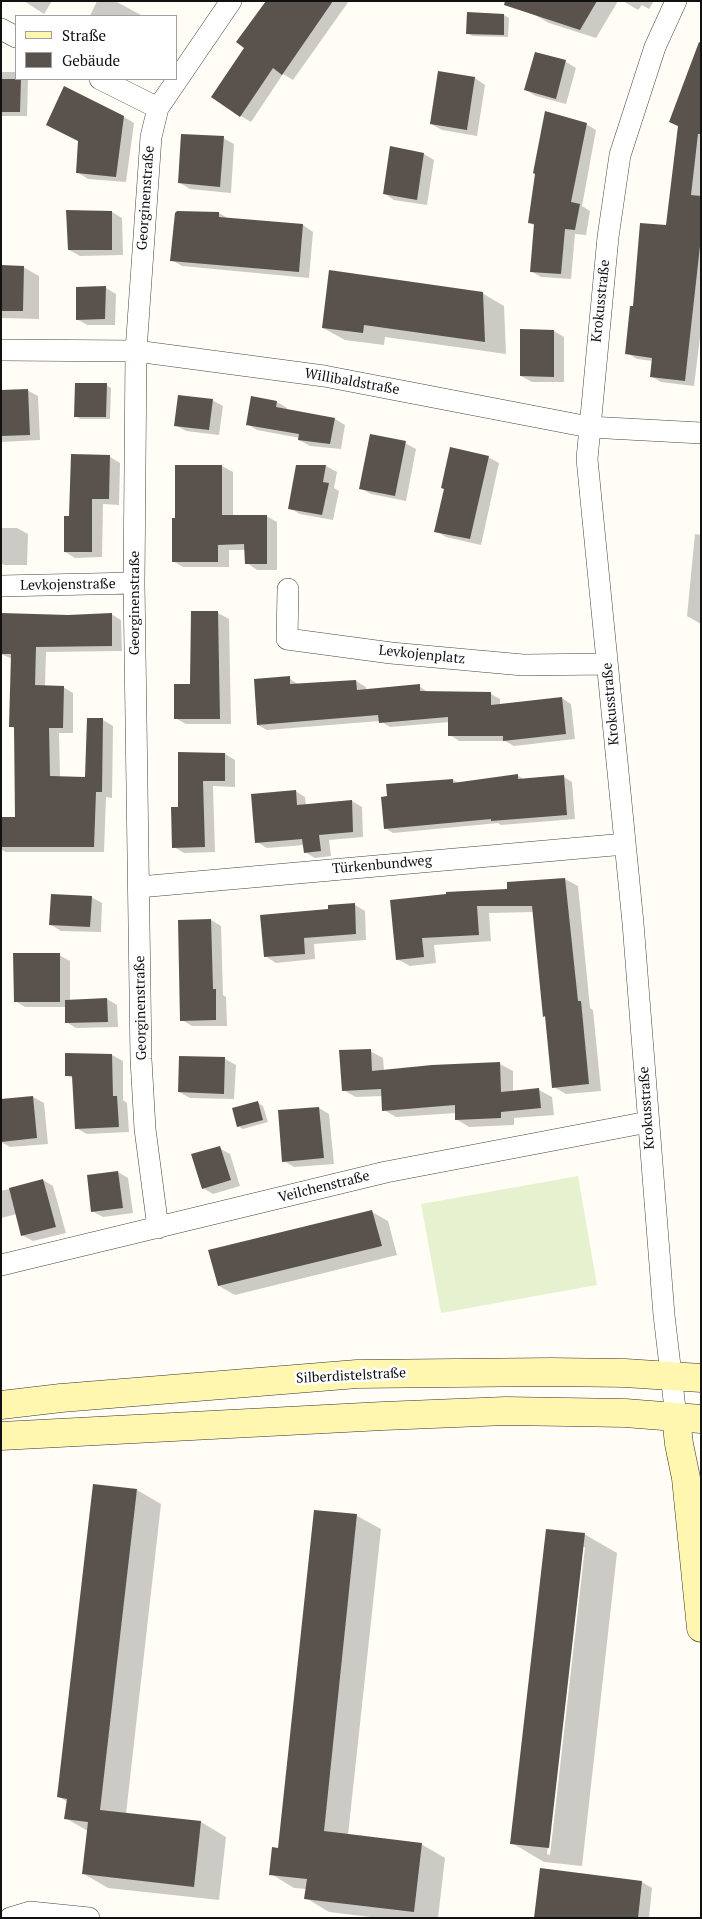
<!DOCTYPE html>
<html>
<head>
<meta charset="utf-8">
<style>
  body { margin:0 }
  #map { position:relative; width:702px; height:1919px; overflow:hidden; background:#fffdf5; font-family:"PT Serif",serif }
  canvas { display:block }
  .frame { position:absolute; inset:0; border:2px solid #111; pointer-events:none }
  .legend { position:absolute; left:15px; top:15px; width:162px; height:65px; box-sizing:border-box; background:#fff; border:1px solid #a0a0a0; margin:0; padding:6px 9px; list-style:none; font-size:15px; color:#111 }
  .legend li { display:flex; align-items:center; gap:10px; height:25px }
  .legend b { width:25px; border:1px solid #a0a0a0 }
</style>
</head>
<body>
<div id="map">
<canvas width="702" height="1919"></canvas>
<div class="frame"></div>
<ul class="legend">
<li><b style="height:6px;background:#fff6b0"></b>Straße</li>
<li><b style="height:14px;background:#5a524d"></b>Gebäude</li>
</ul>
</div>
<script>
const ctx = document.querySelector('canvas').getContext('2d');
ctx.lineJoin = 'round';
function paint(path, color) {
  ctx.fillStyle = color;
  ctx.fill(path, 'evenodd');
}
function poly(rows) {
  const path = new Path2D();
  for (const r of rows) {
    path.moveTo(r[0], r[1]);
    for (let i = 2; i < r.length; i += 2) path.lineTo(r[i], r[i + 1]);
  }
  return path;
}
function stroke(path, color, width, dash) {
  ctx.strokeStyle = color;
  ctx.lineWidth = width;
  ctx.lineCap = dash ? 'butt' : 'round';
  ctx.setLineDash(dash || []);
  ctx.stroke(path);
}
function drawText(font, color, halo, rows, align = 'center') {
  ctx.font = font + ' "PT Serif",serif';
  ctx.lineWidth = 5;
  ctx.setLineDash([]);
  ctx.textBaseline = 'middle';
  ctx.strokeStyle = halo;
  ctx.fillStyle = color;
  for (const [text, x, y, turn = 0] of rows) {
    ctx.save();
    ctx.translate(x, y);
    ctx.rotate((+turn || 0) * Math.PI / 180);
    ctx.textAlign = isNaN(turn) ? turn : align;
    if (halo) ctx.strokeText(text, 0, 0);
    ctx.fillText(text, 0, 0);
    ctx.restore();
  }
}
const pitch = poly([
  [578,1176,597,1285,441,1313,421,1204]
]);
const shadow = poly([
  [24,1,52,1,44,14],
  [97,1,115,1,141,15,140,16,90,16],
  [274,1,349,1,293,80,283,74,251,122,241,116,246,48],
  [537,1,618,1,596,38,549,23,533,14],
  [623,1,654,1,649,9,642,5,638,10],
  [468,14,504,15,509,18,508,37,472,36,467,33],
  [701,42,701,329,694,386,661,382,651,376,653,361,637,359,627,353,634,307,668,226,679,127,670,121],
  [536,53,566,62,576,68,566,104,536,96,526,90],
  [1,72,16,72,16,79,28,79,27,116,1,116],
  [475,78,485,85,477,136,442,130,431,124],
  [124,117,134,123,126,182,88,179,77,172],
  [586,124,596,130,582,206,590,211,586,235,575,234,571,279,541,277,531,271,535,226,529,222],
  [223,138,234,144,231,193,190,189,180,183],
  [391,148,424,154,434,160,427,205,394,200,384,193],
  [112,212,122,218,123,255,80,256,69,250],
  [219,213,229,219,303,225,313,232,309,278,182,266,172,260],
  [1,267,23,267,39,276,39,319,1,318],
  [106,288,116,294,115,325,87,325,77,319],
  [482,293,504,306,506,354,385,337,384,345,345,340,323,328],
  [554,331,564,337,564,382,532,382,521,376],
  [106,385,111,388,110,419,80,419,75,416],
  [27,390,38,396,40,440,1,442,1,391],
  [252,397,277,402,287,408,287,410,335,419,345,425,341,449,310,446,299,440,300,438,257,430,247,424],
  [212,400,223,406,219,435,186,431,175,425],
  [405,443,416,449,406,501,371,494,360,488],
  [110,457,120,463,119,505,103,504,102,557,75,558,65,552,70,517],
  [488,457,499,463,481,545,446,537,436,531],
  [176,466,222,466,233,472,233,516,266,516,277,522,277,570,257,570,247,563,246,550,229,550,229,567,183,567,173,561,176,519],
  [297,466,326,466,337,472,334,488,339,491,333,520,300,514,289,508],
  [1,528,17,528,28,534,27,565,4,565,1,563],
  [695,534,701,535,701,624,687,616],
  [192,613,218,613,229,619,231,724,186,724,175,718,192,685],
  [1,614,68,616,111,614,121,620,122,651,46,652,45,687,63,687,73,693,73,733,59,733,60,778,86,778,103,720,113,726,112,798,106,797,104,852,6,852,1,850,1,818,16,818,15,729,11,726,12,659,1,654],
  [289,678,299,685,356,681,366,687,366,691,419,686,429,693,491,694,500,699,500,705,562,698,571,704,575,739,514,746,505,741,459,741,450,735,450,722,390,727,380,721,267,730,258,725],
  [225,754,235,760,235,787,213,786,215,852,184,853,174,847,179,808],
  [517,775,525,780,564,777,572,782,575,819,501,825,498,823,393,833,385,828,453,780,459,783],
  [295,791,305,797,306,805,352,801,362,807,363,837,329,840,331,856,315,858,305,852,304,845,267,848,257,842],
  [565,879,578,886,590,1008,593,1010,601,1091,566,1094,554,1087,547,1018,544,1016,534,912,489,913,491,941,434,945,436,963,410,966,397,959,391,901,509,890,509,883],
  [91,897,102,903,101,932,61,931,51,925],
  [355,905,365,911,366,940,314,944,315,959,276,963,265,956,330,910],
  [211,920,221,926,223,995,226,997,227,1026,192,1026,182,1020],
  [59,955,70,961,70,1001,107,999,117,1005,118,1027,76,1028,66,1022,66,1007,25,1007,15,1001],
  [370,1051,383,1058,384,1071,500,1064,513,1071,513,1092,539,1090,552,1097,554,1115,514,1118,514,1125,469,1127,456,1119,456,1113,396,1117,384,1110,383,1096,356,1097,343,1090],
  [66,1054,112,1055,123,1061,123,1100,127,1103,129,1132,87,1134,76,1128,74,1079,66,1075],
  [180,1057,225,1059,236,1065,234,1099,190,1098,179,1092],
  [33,1097,44,1103,48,1144,10,1147,1,1142,1,1100],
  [258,1103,263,1106,268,1122,243,1129,238,1126],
  [319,1108,329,1114,334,1164,294,1167,284,1161],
  [219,1148,230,1154,240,1186,213,1194,203,1188],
  [118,1172,128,1178,133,1213,103,1217,92,1211],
  [43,1180,53,1186,66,1233,33,1241,22,1235,17,1214,1,1218,1,1191],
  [372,1212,388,1221,397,1255,235,1295,219,1286],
  [137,1490,161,1504,126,1814,201,1822,226,1837,219,1900,108,1888,84,1874,88,1831,65,1818,68,1802,59,1797],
  [315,1511,357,1516,381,1529,348,1835,421,1844,445,1858,438,1918,379,1918,329,1912,306,1898,307,1889,294,1888,271,1874,279,1849],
  [584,1534,617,1553,582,1866,544,1862,512,1843],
  [582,1547,585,1547,550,1855,547,1854],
  [642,1882,652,1888,649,1918,535,1918]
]);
const building = poly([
  [266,1,333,1,282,75,273,68,240,117,211,97,244,48,236,42],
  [505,1,597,1,580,30,504,5],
  [467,12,504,14,504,35,466,34],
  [699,42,701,43,701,134,698,134,691,195,701,196,701,237,685,381,650,377,652,358,625,354,630,306,633,306,640,223,666,225,678,126,669,122],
  [535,52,566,60,556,99,524,90],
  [438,71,475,77,467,130,430,124],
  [1,79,21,79,20,112,1,112],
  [64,86,124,116,116,177,76,173,78,141,46,125],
  [545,111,587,123,571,202,580,204,575,230,565,229,561,274,530,272,534,224,528,223,535,174,533,173],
  [181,134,224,136,220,187,178,183],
  [390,146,424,153,417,200,383,194],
  [66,210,112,211,112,250,68,250],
  [177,211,219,212,219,217,303,224,299,272,170,261,175,213],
  [1,265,24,266,23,311,1,311],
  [329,270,483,292,485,342,364,325,363,333,322,328],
  [106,286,105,319,76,320,76,287],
  [520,329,554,330,554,377,520,376],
  [75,383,107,383,106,417,74,417],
  [28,389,30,435,1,436,1,390],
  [178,395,213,399,209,430,174,426],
  [251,396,277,401,276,407,335,418,330,444,298,440,299,434,246,425],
  [370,434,406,441,395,496,359,489],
  [450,447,489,456,470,539,434,532,444,489,441,488],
  [71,454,110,455,109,499,92,499,92,552,64,552,64,516,69,516],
  [175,465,222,465,222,515,267,515,267,564,245,564,244,544,218,545,218,562,172,562,172,518,175,518],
  [296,465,326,465,323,482,329,483,322,515,288,509],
  [191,611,218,611,220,719,174,719,174,684,190,684],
  [1,613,68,615,112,613,112,646,36,647,35,685,64,686,63,728,49,728,50,776,85,777,87,718,103,718,102,792,96,792,94,847,1,847,1,817,15,817,14,727,9,727,11,654,1,654],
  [290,676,290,684,356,680,357,690,420,684,420,691,491,692,491,705,562,697,566,734,503,741,503,736,448,736,448,717,379,723,378,715,257,725,254,679],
  [178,752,225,753,225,781,203,781,205,847,172,848,171,807,178,807],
  [518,774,518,779,564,775,567,815,491,821,491,819,384,829,381,797,387,796,386,784,453,779,453,783],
  [296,790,297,805,352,800,353,832,319,835,321,851,304,853,302,839,255,843,251,794],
  [565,878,578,1001,581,1001,589,1084,552,1088,545,1016,543,1017,532,906,477,906,479,935,422,938,424,957,396,960,390,900,446,894,446,892,507,889,507,882],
  [51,894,92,896,90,927,49,925],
  [355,903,356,934,304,938,305,954,264,957,260,915,328,909,328,905],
  [211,919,213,989,216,989,216,1020,180,1021,178,920],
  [13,953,60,953,60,1002,14,1002],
  [107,998,108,1022,65,1023,65,1000],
  [371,1049,372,1071,432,1065,500,1062,501,1092,539,1088,541,1108,501,1112,501,1118,455,1120,455,1105,382,1111,381,1089,342,1091,339,1050],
  [65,1053,112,1054,113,1096,117,1096,119,1127,75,1129,72,1076,65,1076],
  [179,1056,225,1057,224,1094,178,1092],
  [33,1096,37,1138,1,1142,1,1099],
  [258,1101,263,1120,237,1127,232,1108],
  [319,1107,324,1158,282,1162,278,1110],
  [220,1146,231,1180,202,1189,191,1154],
  [118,1171,123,1208,91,1212,87,1175],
  [43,1179,56,1227,21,1236,9,1188],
  [372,1210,382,1246,218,1286,208,1250],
  [93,1484,137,1489,100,1810,201,1821,194,1887,82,1874,88,1822,64,1819,67,1799,57,1797],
  [314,1510,357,1514,324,1831,422,1843,414,1912,304,1899,307,1879,269,1875,272,1847,278,1848],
  [546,1529,585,1533,549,1848,510,1844],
  [540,1868,642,1881,638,1918,534,1918]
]);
const street = poly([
  [676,1,655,47,620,155,608,237,587,459,633,923,664,1315,676,1417],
  [1,29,16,37],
  [100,79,158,108],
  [1,350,136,351,324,376,589,427,701,433],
  [1,586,134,583],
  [288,589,287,639,391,653,523,665,607,664],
  [139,887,625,844],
  [158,1228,145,1129,141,1059,134,583,136,351,151,137,158,108,231,1],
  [1,1265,386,1172,648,1122],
  [10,1918,30,1912,89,1918]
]);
const secondary = poly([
  [1,1405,61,1398,357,1374,551,1372,625,1373,701,1378],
  [676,1417,679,1444,686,1478,701,1628],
  [1,1436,383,1416,506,1411,625,1413,701,1419]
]);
const streetNames = [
  ["Georginenstraße",146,198,-86],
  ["Krokusstraße",601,301,-84],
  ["Willibaldstraße",352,382,10],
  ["Levkojenstraße",68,585,-1],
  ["Georginenstraße",135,603,-90],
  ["Levkojenplatz",422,655,6],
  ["Krokusstraße",611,704,-95],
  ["Türkenbundweg",382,865,-5],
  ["Georginenstraße",141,1008,-91],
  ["Krokusstraße",647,1108,-94],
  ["Veilchenstraße",324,1187,-14],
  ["Silberdistelstraße",351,1376,-3]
];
paint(pitch, '#e6f2cf');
paint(shadow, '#0003');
paint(building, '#5a524d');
stroke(street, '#444', 22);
stroke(secondary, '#333', 29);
stroke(street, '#fff', 21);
stroke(secondary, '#fff6b0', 28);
drawText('14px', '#111', '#fff', streetNames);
</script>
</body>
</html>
